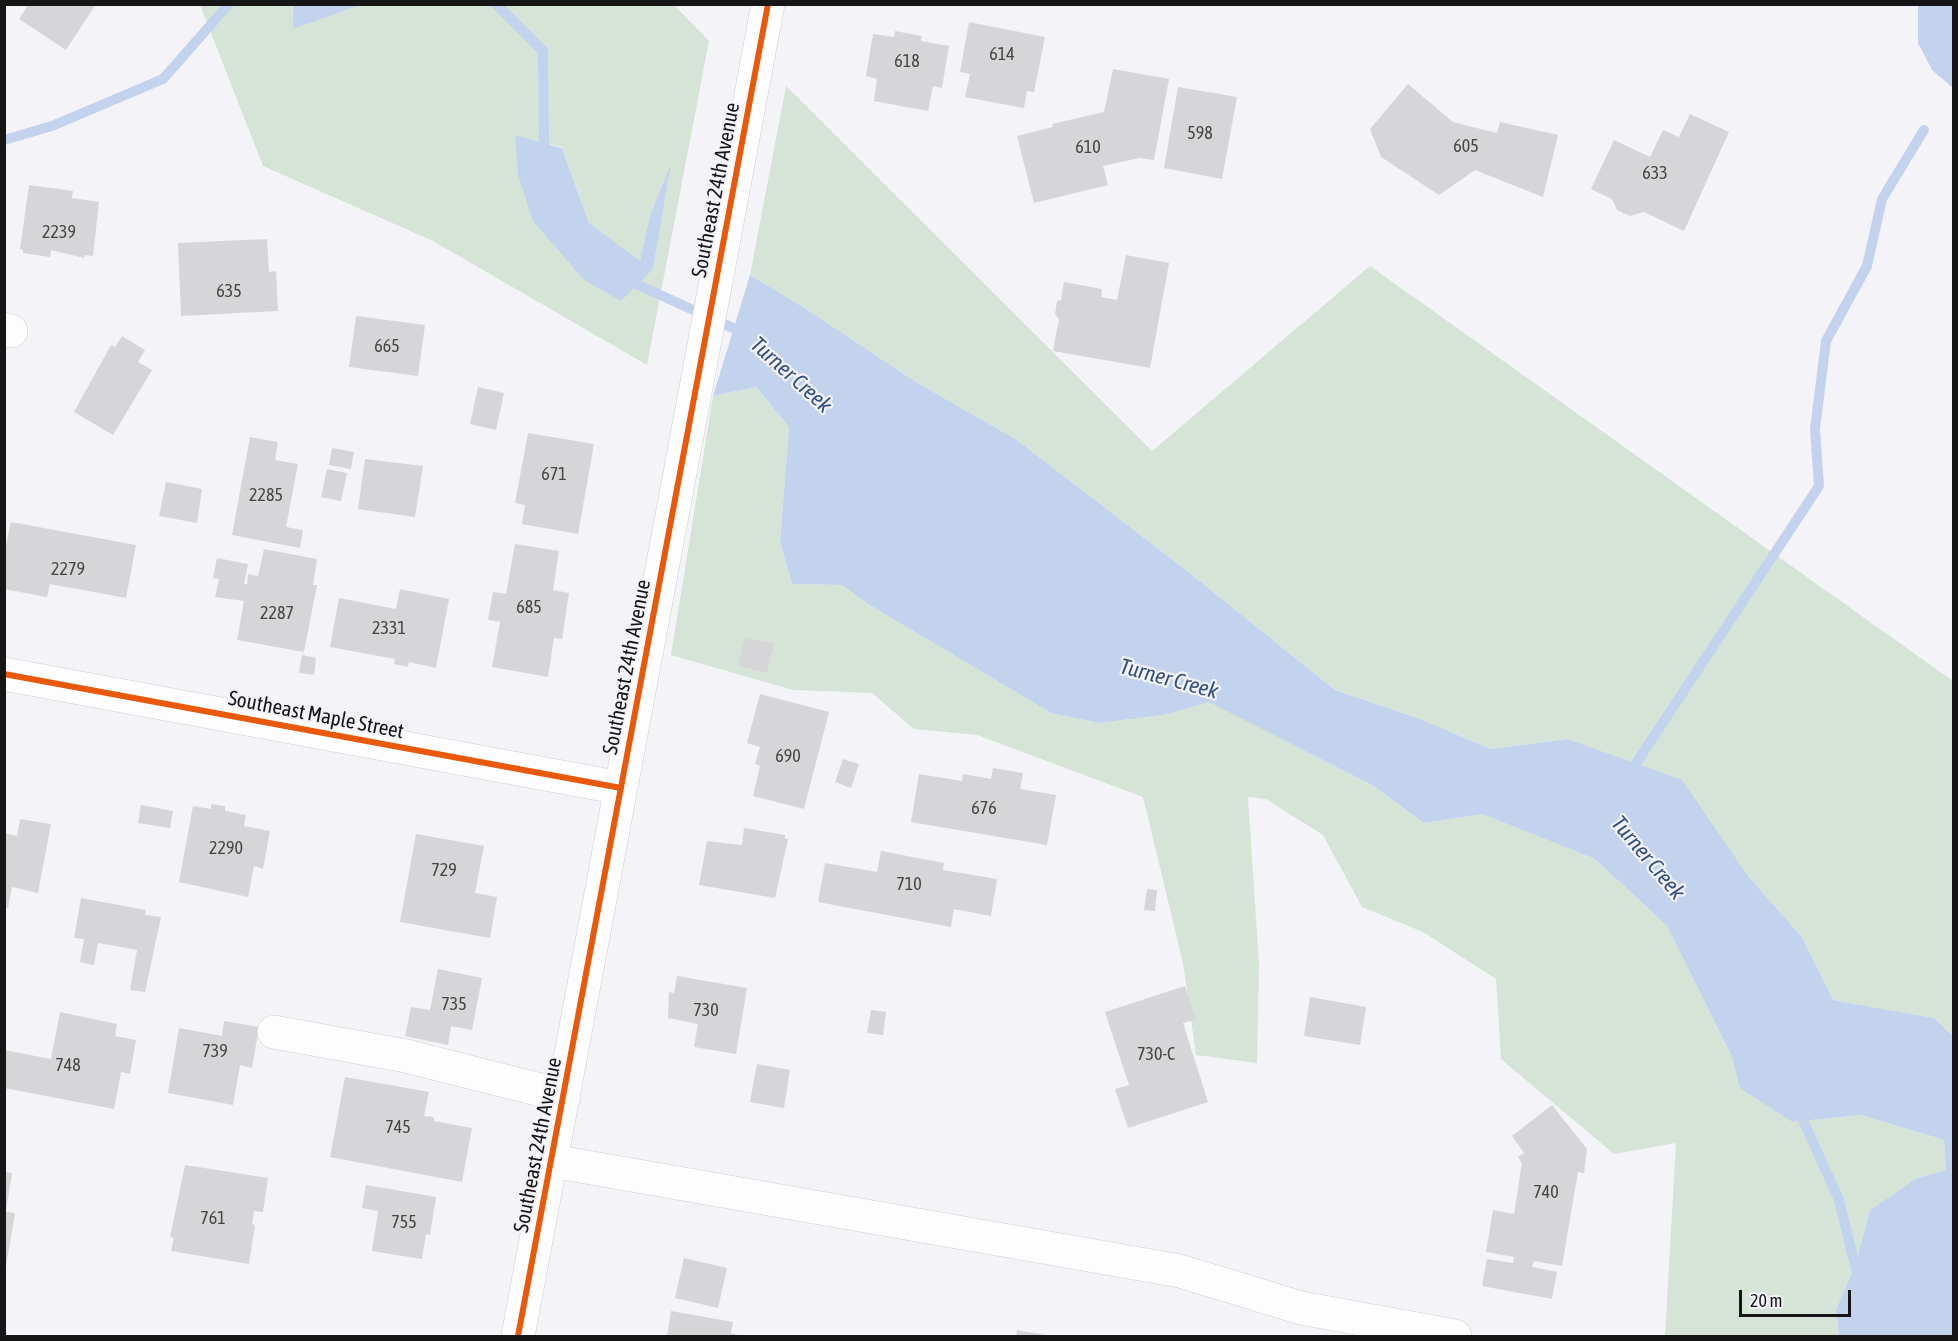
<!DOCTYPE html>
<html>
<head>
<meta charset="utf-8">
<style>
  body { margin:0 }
  #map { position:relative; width:1958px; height:1341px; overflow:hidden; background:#f4f4f8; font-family:"Asap Condensed",sans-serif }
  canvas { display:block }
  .frame { position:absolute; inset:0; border:6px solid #161617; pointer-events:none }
  .scale { position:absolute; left:1739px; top:1290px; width:112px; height:27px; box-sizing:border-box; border:3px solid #161617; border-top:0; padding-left:8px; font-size:18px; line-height:21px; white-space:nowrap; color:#161617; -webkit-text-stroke:4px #f3f3f9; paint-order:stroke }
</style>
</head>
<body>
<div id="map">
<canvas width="1958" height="1341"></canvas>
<div class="frame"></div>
<div class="scale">20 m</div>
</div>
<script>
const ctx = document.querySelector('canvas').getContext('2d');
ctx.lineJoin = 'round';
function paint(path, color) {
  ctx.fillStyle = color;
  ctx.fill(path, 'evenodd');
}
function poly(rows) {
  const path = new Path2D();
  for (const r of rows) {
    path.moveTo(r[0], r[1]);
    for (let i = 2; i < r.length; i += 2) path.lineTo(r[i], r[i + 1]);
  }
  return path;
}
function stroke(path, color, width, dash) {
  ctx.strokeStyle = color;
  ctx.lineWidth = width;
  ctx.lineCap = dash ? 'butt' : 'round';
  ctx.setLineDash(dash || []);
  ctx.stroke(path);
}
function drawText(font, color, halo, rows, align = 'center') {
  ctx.font = font + ' "Asap Condensed",sans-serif';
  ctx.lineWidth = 4.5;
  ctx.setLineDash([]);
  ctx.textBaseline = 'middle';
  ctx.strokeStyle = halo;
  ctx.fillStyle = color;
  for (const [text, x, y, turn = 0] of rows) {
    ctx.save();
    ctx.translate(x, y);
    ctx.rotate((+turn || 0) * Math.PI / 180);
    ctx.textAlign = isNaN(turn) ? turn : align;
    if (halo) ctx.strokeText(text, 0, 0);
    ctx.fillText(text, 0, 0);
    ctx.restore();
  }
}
const green = poly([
  [200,5,292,5,294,28,360,5,674,5,709,41,647,365,433,241,263,166],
  [515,136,562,147,589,223,640,262,650,215,670,168,653,269,533,221],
  [786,86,1152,451,1370,266,1953,681,1953,1036,1934,1018,1833,1000,1801,936,1748,876,1567,739,1491,749,1420,719,1335,690,1191,574,1017,440,916,382,803,307,750,275],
  [756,387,789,427,780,542,792,584,842,585,868,604,1051,713,1099,723,1163,715,1209,701,1372,785,1424,823,1482,814,1595,859,1667,926,1732,1057,1741,1088,1792,1122,1861,1115,1944,1140,1946,1170,1917,1178,1870,1210,1855,1266,1836,1309,1839,1336,1665,1336,1676,1143,1614,1154,1501,1059,1496,979,1423,932,1362,907,1323,835,1266,799,1248,797,1259,964,1257,1063,1196,1055,1183,963,1143,797,977,735,914,729,872,693,793,690,671,655,713,396]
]);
const water = poly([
  [293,4,360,4,360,5,293,29],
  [1918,5,1953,5,1953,88,1932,70,1918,43],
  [515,135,562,148,589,223,640,261,650,215,671,164,653,269,621,301,584,280,533,221,518,175],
  [750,275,803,307,916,382,1017,440,1191,574,1335,690,1420,719,1491,749,1567,739,1682,780,1748,876,1801,936,1833,1000,1934,1018,1953,1036,1953,1336,1839,1336,1836,1309,1855,1266,1870,1210,1917,1178,1946,1170,1944,1140,1861,1115,1792,1122,1740,1088,1732,1057,1667,926,1595,859,1482,814,1424,823,1372,785,1209,702,1163,715,1099,723,1051,713,868,604,842,585,792,584,780,542,789,427,756,387,713,396]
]);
const stream = poly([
  [496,4,543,51,544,144,547,155],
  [4,140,52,126,163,79,229,4],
  [626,277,636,284,744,333],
  [1629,774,1819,486,1815,429,1826,341,1867,266,1882,199,1924,130],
  [1798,1109,1839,1200,1858,1278]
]);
const building = poly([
  [29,4,96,4,66,50,19,19],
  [969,22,1045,37,1034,92,1027,91,1024,108,965,97,970,74,960,72],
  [895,31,922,36,921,41,949,46,942,88,933,86,928,111,874,101,877,79,866,76,873,34,894,37],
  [1113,69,1169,79,1154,160,1139,158,1103,166,1108,185,1034,203,1017,136,1053,127,1052,124,1104,112],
  [1408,84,1453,122,1497,133,1500,122,1558,135,1543,197,1475,170,1439,195,1381,157,1370,129],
  [1178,87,1237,97,1222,179,1164,168],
  [1690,114,1729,132,1684,231,1644,212,1630,216,1617,210,1612,199,1591,189,1614,140,1650,157,1663,130,1679,137],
  [29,185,73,191,72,198,99,202,93,256,85,255,84,258,51,250,50,257,23,253,23,250,20,249],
  [267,239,269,272,276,271,278,311,181,316,178,243],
  [1126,255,1169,263,1150,368,1053,351,1059,319,1055,314,1057,301,1061,300,1064,282,1102,289,1101,297,1117,300],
  [356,316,425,325,418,376,349,367],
  [122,336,145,350,138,362,152,370,113,435,74,412,111,345,115,347],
  [478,387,504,393,496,430,470,424],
  [528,433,594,444,578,534,522,524,525,505,515,503],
  [250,437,278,442,275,460,298,464,286,527,303,530,300,548,232,535],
  [332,448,354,452,351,469,329,465],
  [365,459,423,466,415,517,358,509],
  [327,469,347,473,341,501,321,497],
  [166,482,202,489,197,523,159,516],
  [11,522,136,545,126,598,50,584,47,597,4,589,4,554],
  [515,544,559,551,553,590,569,593,562,639,554,638,548,677,492,667,500,622,488,620,493,592,506,594],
  [264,549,317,559,313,585,317,585,304,652,237,640,244,601,215,597,219,579,213,578,217,558,248,564,244,584,247,584,248,574,258,576],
  [400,589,449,599,436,668,409,662,408,667,394,664,395,659,330,647,339,598,396,609],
  [745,637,774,644,767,673,738,666],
  [302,655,316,658,314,675,299,673],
  [760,694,829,712,804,809,753,796,760,766,755,764,760,747,747,743],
  [843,759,859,764,851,788,835,782],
  [993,768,1023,773,1020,789,1056,795,1047,845,911,822,919,774,962,781,963,774,991,779],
  [211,804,225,806,225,811,246,815,244,826,270,831,263,869,254,866,248,897,179,882,193,806,211,809],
  [141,805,173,811,170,828,138,823],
  [20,819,51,824,38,893,12,887,8,908,4,908,4,833,17,836],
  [744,828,785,835,785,839,788,839,775,898,699,885,707,841,742,845],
  [416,834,484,846,475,893,497,897,490,938,400,922],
  [881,851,944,863,943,870,997,879,991,916,954,909,951,927,818,902,825,863,877,872],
  [1147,889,1157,890,1155,911,1144,910],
  [81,898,146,910,145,915,161,917,145,992,130,990,137,950,98,943,94,965,80,962,84,939,74,938],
  [438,969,482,978,472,1030,451,1026,448,1045,405,1036,411,1007,430,1010],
  [677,976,747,988,736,1054,694,1047,698,1024,668,1018,669,992,674,993],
  [1185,986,1196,1020,1183,1023,1208,1102,1128,1128,1115,1089,1129,1085,1105,1012],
  [1310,997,1366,1007,1360,1045,1304,1036],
  [871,1010,886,1012,883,1035,867,1033],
  [60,1012,117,1024,115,1036,136,1040,130,1074,121,1072,114,1109,4,1088,4,1050,51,1059],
  [224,1021,259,1027,252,1068,240,1065,233,1105,168,1093,179,1028,222,1036],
  [757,1064,790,1070,784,1108,750,1102],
  [345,1077,429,1092,424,1116,434,1117,434,1121,472,1128,462,1182,330,1157],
  [1552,1105,1587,1149,1584,1173,1578,1172,1562,1266,1534,1261,1532,1267,1557,1272,1552,1299,1482,1286,1487,1259,1513,1263,1514,1257,1486,1252,1493,1210,1514,1214,1522,1163,1518,1157,1524,1153,1512,1136],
  [185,1165,268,1178,263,1212,254,1211,252,1224,255,1225,249,1264,171,1251,174,1238,170,1237],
  [4,1172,12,1173,6,1211,4,1211],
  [366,1185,436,1197,430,1235,426,1234,422,1259,372,1251,378,1211,362,1208],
  [4,1211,15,1213,6,1267,4,1267],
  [684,1258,727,1268,718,1308,675,1298],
  [671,1311,733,1322,731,1333,741,1336,667,1336],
  [1017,1330,1046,1335,1046,1336,1016,1336]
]);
const minor = poly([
  [4,329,11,331],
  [4,674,621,788],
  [274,1032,406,1056,564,1096],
  [552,1161,1180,1271,1301,1308,1455,1336],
  [518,1336,768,4]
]);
const cycleway = poly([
  [4,674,621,788],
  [518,1336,768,4]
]);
const numberNames = [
  ["614",1002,54],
  ["618",907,61],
  ["598",1200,133],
  ["605",1466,146],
  ["610",1088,147],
  ["633",1655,173],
  ["2239",59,232],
  ["635",229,291],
  ["665",387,346],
  ["671",554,474],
  ["2285",266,495],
  ["2279",68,569],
  ["685",529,607],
  ["2287",277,613],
  ["2331",389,628],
  ["690",788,756],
  ["676",984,808],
  ["2290",226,848],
  ["729",444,870],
  ["710",909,884],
  ["735",454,1004],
  ["730",706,1010],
  ["739",215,1051],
  ["730-C",1156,1054],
  ["748",68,1065],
  ["745",398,1127],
  ["740",1546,1192],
  ["761",213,1218],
  ["755",404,1222]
];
const streetNames = [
  ["Southeast 24th Avenue",716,190,-79],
  ["Southeast 24th Avenue",627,667,-79],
  ["Southeast Maple Street",316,715,11],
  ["Southeast 24th Avenue",538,1145,-79]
];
const waterNames = [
  ["Turner Creek",791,375,42],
  ["Turner Creek",1169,679,15],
  ["Turner Creek",1648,858,50]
];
paint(green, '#d6e4d8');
paint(water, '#c3d3ee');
stroke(stream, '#c3d3ee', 10);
paint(building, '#d6d6d8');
stroke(minor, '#cfcfd1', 34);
stroke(minor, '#fdfdfe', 33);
stroke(cycleway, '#e8590c', 6);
drawText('18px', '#464647', null, numberNames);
drawText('21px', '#161617', '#f3f3f9', streetNames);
drawText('italic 22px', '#324f7f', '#f3f3f9', waterNames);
</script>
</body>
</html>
